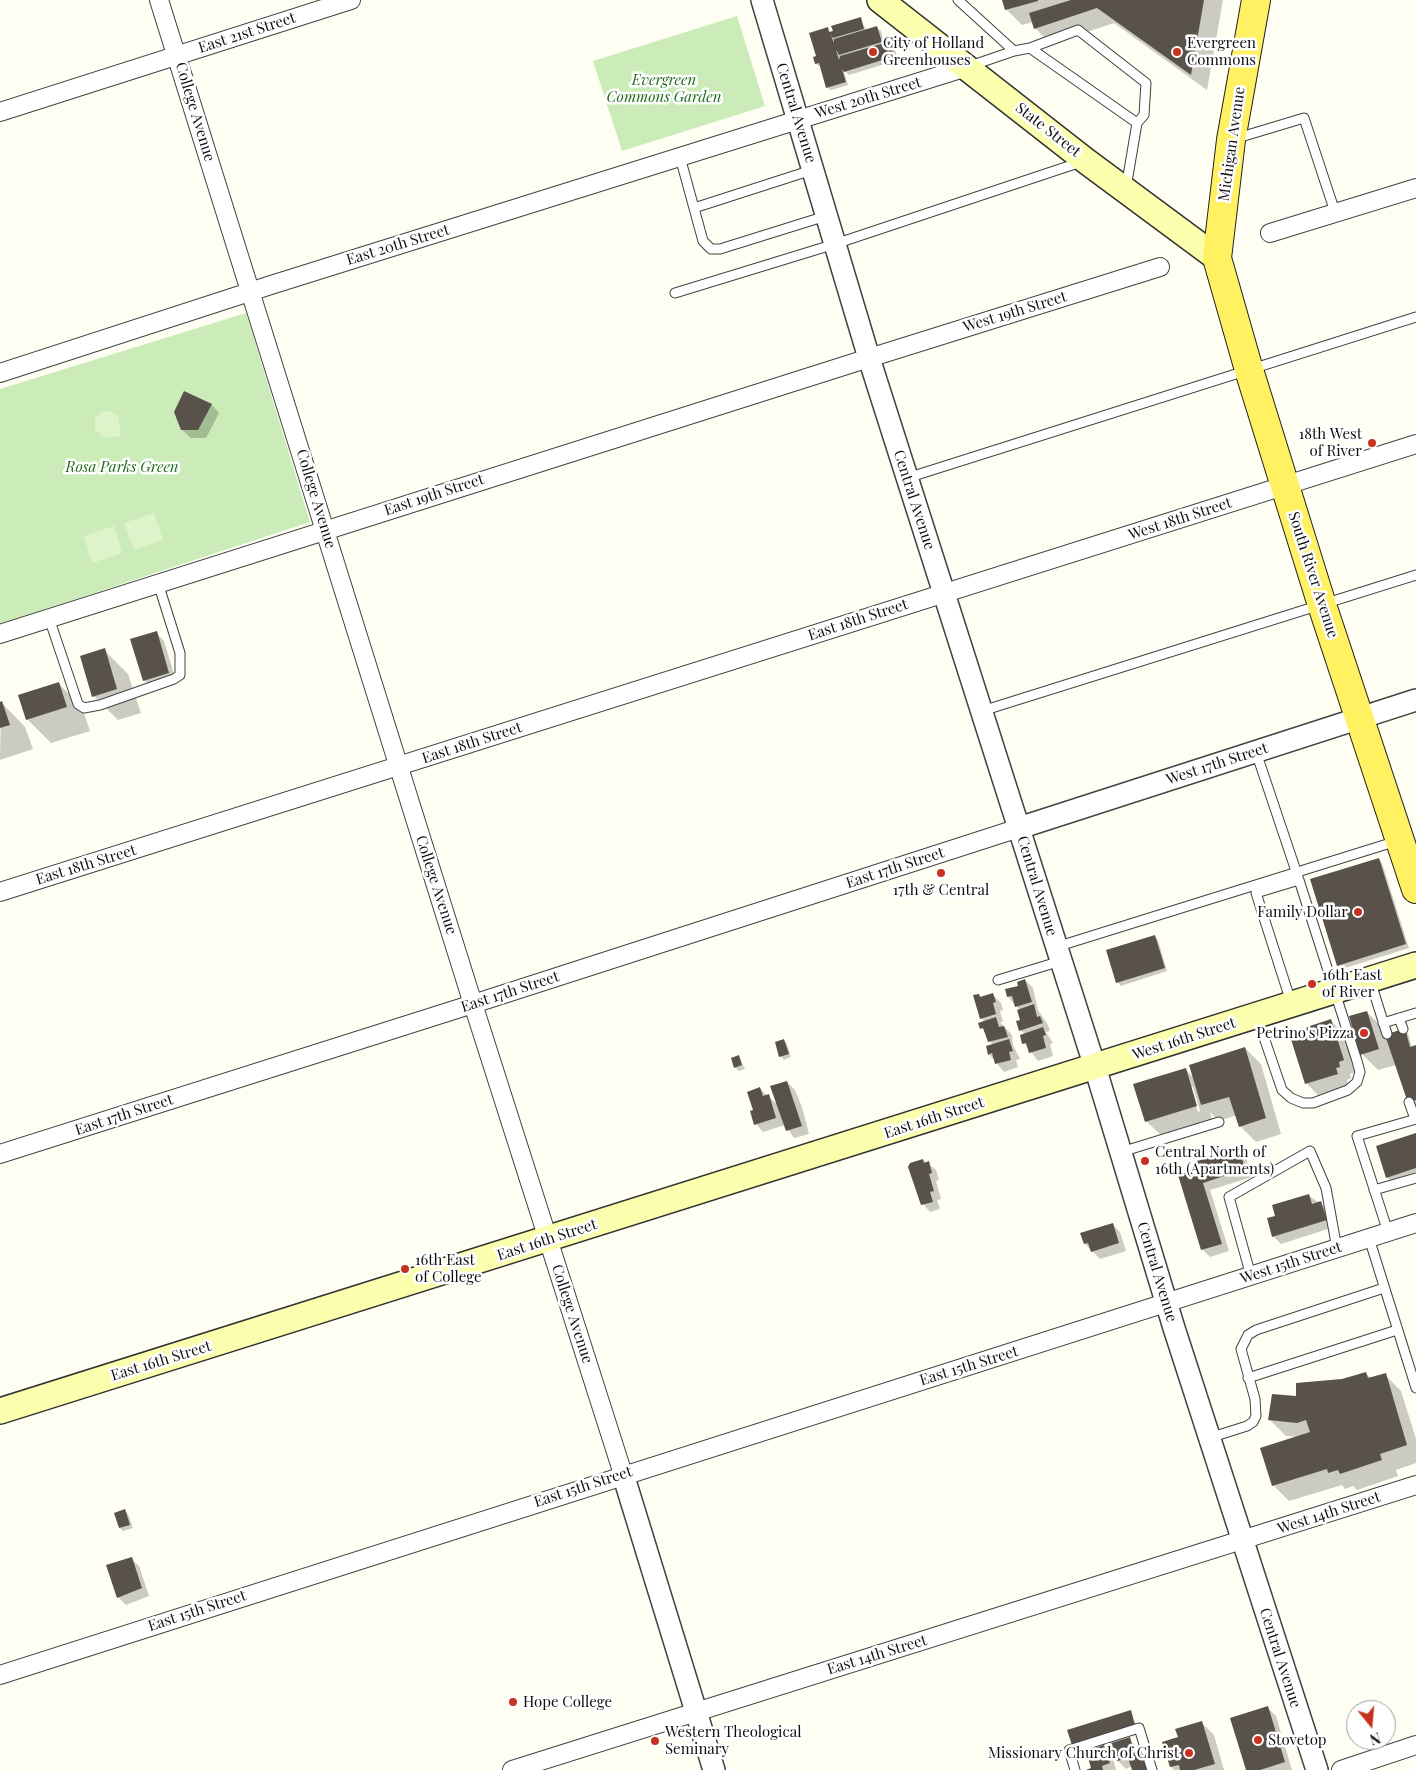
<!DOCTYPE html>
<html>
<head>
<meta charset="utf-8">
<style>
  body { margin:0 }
  #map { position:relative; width:1416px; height:1770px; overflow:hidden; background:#fffef2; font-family:"Playfair Display",serif }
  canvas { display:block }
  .north { position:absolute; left:1346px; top:1700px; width:50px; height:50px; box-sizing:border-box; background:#fff; border:1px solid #9f9f9f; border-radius:50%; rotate:163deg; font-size:14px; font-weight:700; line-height:20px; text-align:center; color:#0f0f0f }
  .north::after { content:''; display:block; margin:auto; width:18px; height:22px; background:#c8311f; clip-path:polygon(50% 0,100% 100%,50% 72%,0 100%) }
</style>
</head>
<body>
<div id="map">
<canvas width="1416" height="1770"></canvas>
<div class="north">N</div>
</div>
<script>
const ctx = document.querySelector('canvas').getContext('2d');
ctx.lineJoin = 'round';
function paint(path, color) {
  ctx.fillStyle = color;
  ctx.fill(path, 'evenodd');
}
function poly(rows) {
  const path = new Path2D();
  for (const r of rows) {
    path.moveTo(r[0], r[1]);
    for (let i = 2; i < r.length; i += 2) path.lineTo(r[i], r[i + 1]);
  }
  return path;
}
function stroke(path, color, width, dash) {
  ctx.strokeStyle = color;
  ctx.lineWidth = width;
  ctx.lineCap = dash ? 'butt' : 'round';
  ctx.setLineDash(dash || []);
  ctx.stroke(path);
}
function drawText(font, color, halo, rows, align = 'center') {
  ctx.font = font + ' "Playfair Display",serif';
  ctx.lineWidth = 5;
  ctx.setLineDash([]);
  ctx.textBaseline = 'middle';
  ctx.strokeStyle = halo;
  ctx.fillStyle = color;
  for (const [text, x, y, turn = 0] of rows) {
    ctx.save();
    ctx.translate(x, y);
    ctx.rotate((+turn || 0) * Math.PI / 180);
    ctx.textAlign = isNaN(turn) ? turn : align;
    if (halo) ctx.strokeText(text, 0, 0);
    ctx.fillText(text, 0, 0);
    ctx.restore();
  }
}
const green = poly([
  [737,16,765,106,622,151,593,61],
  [246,313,310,522,0,624,0,389]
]);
const pitch = poly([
  [111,411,118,416,121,436,105,438,95,429,95,419,101,412],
  [154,513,163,540,134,550,124,523],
  [114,526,122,553,92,563,84,536]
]);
const shadow = poly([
  [1003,0,1223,0,1207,90,1114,23,1051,44,1035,28,1033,22,1022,25,1006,9],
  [860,19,867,31,877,28,881,31,884,44,890,42,894,46,898,60,849,75,843,69,848,85,831,90,827,87,821,67,816,64,827,28,831,33],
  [185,392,212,405,219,413,206,438,191,438,182,430],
  [156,633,164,641,176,681,152,688,144,680],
  [104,650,128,674,141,713,118,720,94,696],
  [58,683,82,707,90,731,51,743,27,719],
  [1,702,25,727,33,749,0,760],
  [1379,860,1382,863,1409,948,1342,969,1338,966],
  [1154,936,1158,940,1167,971,1121,986,1117,982],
  [1025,980,1033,988,1038,1010,1048,1025,1050,1031,1046,1032,1053,1043,1050,1044,1053,1056,1038,1061,1024,1043,1025,1034,1020,1030,1020,1010,1008,997],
  [979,995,982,998,993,995,1001,1003,1003,1010,1000,1011,1003,1022,1000,1022,1012,1035,1013,1045,1020,1059,1016,1060,1018,1067,1004,1072,989,1054,993,1046,980,1024,985,1022,981,1018],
  [1367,1012,1383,1028,1385,1036,1404,1030,1408,1033,1412,1048,1416,1046,1416,1105,1412,1106,1396,1065,1378,1070,1362,1054],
  [1331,1021,1343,1033,1356,1072,1350,1074,1351,1078,1347,1080,1349,1085,1318,1095,1306,1083],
  [784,1041,787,1044,791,1057,784,1060,780,1056],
  [1245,1048,1261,1064,1281,1134,1256,1142,1240,1126,1237,1115,1219,1121,1210,1112,1213,1122,1163,1137,1146,1121,1186,1070,1194,1078],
  [1190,1087,1193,1087,1200,1111,1198,1112],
  [739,1057,745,1069,739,1071,735,1067],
  [787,1082,795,1090,802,1107,809,1134,794,1138,785,1125,763,1132,756,1124,755,1111,760,1089,778,1105],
  [1416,1134,1416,1172,1390,1180,1387,1177],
  [1238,1150,1246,1158,1252,1177,1210,1190,1229,1251,1210,1257,1202,1249,1198,1170],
  [923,1160,936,1170,939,1180,936,1181,941,1199,937,1200,940,1209,930,1212,923,1204],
  [1308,1195,1329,1210,1334,1227,1281,1244,1273,1236,1277,1216],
  [1112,1224,1120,1232,1126,1251,1100,1259,1085,1244],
  [1366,1374,1371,1378,1385,1375,1401,1391,1416,1439,1416,1463,1396,1470,1398,1476,1357,1490,1353,1486,1345,1489,1342,1485,1289,1501,1273,1485,1299,1437,1286,1436,1269,1419,1297,1397],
  [125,1510,128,1514,133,1528,123,1531,120,1528],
  [131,1559,139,1566,149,1596,126,1605,118,1597],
  [1268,1708,1276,1716,1292,1770,1248,1770],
  [1130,1712,1138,1729,1073,1744],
  [1202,1723,1214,1735,1224,1770,1174,1770,1171,1767,1179,1738],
  [1129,1739,1137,1747,1140,1755,1133,1770,1132,1766,1126,1769,1118,1761],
  [1104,1747,1112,1754,1116,1770,1089,1770,1093,1769]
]);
const building = poly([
  [1002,0,1038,0,1038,1,1005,10],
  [1071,0,1204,0,1191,75,1097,8,1034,29,1029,13],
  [861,17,864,29,833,38,831,35,834,43,834,39,877,26,882,42,839,55,836,50,839,60,840,56,891,41,895,56,844,72,842,69,846,82,826,88,819,63,815,64,813,57,816,56,809,33,828,27,829,32,833,31,831,26],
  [184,391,212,404,198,430,181,430,174,412],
  [157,631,169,673,143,681,130,639],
  [105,648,117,689,92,697,80,656],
  [59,682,67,707,26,720,18,695],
  [2,701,10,725,0,728,0,702],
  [1379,858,1406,944,1337,966,1310,879],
  [1155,935,1165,968,1116,983,1106,950],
  [1025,979,1032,1002,1015,1007,1012,996,1007,997,1005,989,1018,986,1017,982],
  [993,993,996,1002,993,1003,996,1014,980,1019,973,995,979,994,980,997],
  [1034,1004,1037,1017,1040,1016,1043,1023,1019,1031,1016,1021,1020,1020,1017,1010],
  [1367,1011,1379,1049,1360,1055,1349,1016],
  [996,1017,999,1027,1004,1026,1008,1037,988,1042,983,1028,980,1029,978,1023],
  [1331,1019,1344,1060,1339,1062,1340,1067,1336,1068,1338,1074,1305,1084,1289,1033],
  [1043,1027,1046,1035,1043,1036,1046,1048,1029,1053,1026,1043,1022,1044,1020,1035],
  [1405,1028,1410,1047,1416,1045,1416,1100,1408,1103,1385,1035],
  [784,1039,789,1054,779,1057,775,1042],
  [1009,1039,1013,1051,1009,1052,1011,1060,995,1064,992,1053,988,1055,986,1046],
  [1245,1047,1266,1118,1239,1127,1229,1097,1201,1105,1189,1065],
  [739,1055,742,1065,734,1068,731,1058],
  [1186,1068,1197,1106,1145,1122,1133,1084],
  [787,1081,802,1126,786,1131,770,1086],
  [760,1087,763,1096,769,1094,776,1118,754,1125,750,1111,753,1110,747,1092],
  [1416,1133,1416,1168,1386,1178,1376,1146],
  [1239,1148,1245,1169,1203,1183,1222,1244,1201,1250,1178,1175,1196,1169,1194,1162],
  [923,1159,924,1163,929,1161,932,1173,929,1174,934,1191,930,1192,933,1202,921,1205,908,1167,910,1163],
  [1309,1194,1312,1204,1321,1201,1327,1220,1272,1237,1267,1218,1275,1216,1272,1205],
  [1113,1223,1119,1243,1091,1252,1088,1243,1084,1244,1080,1233],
  [1366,1372,1368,1378,1386,1373,1407,1445,1380,1454,1382,1460,1340,1474,1338,1470,1328,1473,1327,1469,1272,1486,1260,1448,1310,1432,1306,1420,1297,1423,1268,1420,1272,1394,1296,1396,1296,1383,1342,1379],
  [125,1509,130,1525,119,1528,114,1513],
  [132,1557,142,1588,117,1598,106,1565],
  [1268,1706,1285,1762,1260,1770,1246,1770,1230,1718],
  [1131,1710,1135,1725,1072,1745,1067,1730],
  [1202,1721,1215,1764,1194,1770,1180,1770,1179,1765,1170,1767,1162,1742,1178,1737,1175,1729],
  [1130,1737,1135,1755,1143,1752,1148,1770,1132,1770,1128,1758,1117,1761,1111,1743],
  [1104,1745,1110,1763,1102,1766,1103,1770,1086,1770,1091,1768,1086,1751]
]);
const service = poly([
  [958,0,1014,51,1030,48,1137,123,1126,188],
  [1030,48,1078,30,1146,83,1144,115,1137,123],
  [970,66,1014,51],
  [1234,139,1304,118,1335,212],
  [680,157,703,241,711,249,720,249,826,216],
  [694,208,812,170],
  [675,293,835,244,1081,162],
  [907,478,1416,317],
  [49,618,78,704,84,708,100,705,174,679,180,675,180,653,158,583],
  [982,711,1416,575],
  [1256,752,1298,877],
  [1056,947,1397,841],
  [998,980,1061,961],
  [1370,980,1387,1034],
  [1257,1017,1282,1090,1291,1098,1303,1103,1313,1103,1348,1090,1357,1082,1360,1072,1357,1061,1299,880,1256,893,1291,1002],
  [1399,1018,1403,1029],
  [1383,1023,1416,1013],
  [1409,1102,1415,1119],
  [1121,1152,1219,1122],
  [1374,1190,1416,1178],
  [1388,1232,1357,1136,1416,1119],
  [1369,1238,1416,1388],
  [1251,1276,1229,1197,1310,1151,1326,1188,1337,1249],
  [1248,1378,1397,1330],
  [1209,1438,1247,1426,1253,1422,1256,1416,1255,1399,1241,1349,1248,1335,1256,1330,1384,1288],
  [1075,1770,1069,1750,1139,1728,1152,1770]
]);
const minor = poly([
  [159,0,473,1004,623,1474],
  [0,112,351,0],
  [1270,233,1416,188],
  [0,373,271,285,967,67],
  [0,634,869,358,1160,267],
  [0,892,1416,444],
  [0,1154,473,1004,1019,828],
  [0,1675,1416,1223],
  [512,1770,1416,1485],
  [1341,1770,1416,1745]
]);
const tertiary = poly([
  [762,0,869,358,1095,1067,1174,1328,1317,1770],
  [1019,828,1416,700],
  [623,1474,714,1770]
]);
const secondary = poly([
  [880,0,1086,161,1217,258],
  [0,1411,1416,965]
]);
const primary = poly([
  [1256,0,1231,140,1217,258,1249,370,1322,605,1416,889]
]);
const markers = [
  [873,52,5,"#c8311f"],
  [1177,52,5,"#c8311f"],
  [1372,443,5,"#c8311f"],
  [941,873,5,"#c8311f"],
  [1358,912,5,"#c8311f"],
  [1312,984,5,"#c8311f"],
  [1364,1033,5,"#c8311f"],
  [1145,1161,5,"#c8311f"],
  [405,1269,5,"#c8311f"],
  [513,1702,5,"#c8311f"],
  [1258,1740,5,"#c8311f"],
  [655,1741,5,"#c8311f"],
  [1189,1753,5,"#c8311f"]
];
const streetNames = [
  ["East 21st Street",247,33,-18],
  ["West 20th Street",868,98,-17],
  ["College Avenue",195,112,73],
  ["Central Avenue",796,113,73],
  ["State Street",1048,130,38],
  ["Michigan Avenue",1232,144,-82],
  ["East 20th Street",398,245,-17],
  ["West 19th Street",1015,312,-17],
  ["East 19th Street",434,495,-18],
  ["College Avenue",316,499,73],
  ["Central Avenue",914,500,72],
  ["West 18th Street",1180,519,-18],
  ["South River Avenue",1313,575,72],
  ["East 18th Street",858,620,-18],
  ["East 18th Street",472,743,-18],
  ["West 17th Street",1217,764,-18],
  ["East 18th Street",86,865,-17],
  ["East 17th Street",895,868,-18],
  ["College Avenue",436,885,72],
  ["Central Avenue",1037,886,73],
  ["East 17th Street",510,992,-18],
  ["West 16th Street",1184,1039,-18],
  ["East 17th Street",124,1115,-18],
  ["East 16th Street",934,1118,-18],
  ["East 16th Street",547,1240,-18],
  ["West 15th Street",1291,1263,-18],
  ["Central Avenue",1157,1272,73],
  ["College Avenue",572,1314,72],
  ["East 16th Street",161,1361,-17],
  ["East 15th Street",969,1366,-17],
  ["East 15th Street",583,1487,-18],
  ["West 14th Street",1329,1513,-18],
  ["East 15th Street",197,1611,-18],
  ["East 14th Street",877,1655,-17],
  ["Central Avenue",1280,1658,72]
];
const poiNames = [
  ["City of Holland",883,43],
  ["Greenhouses",883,60],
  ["Evergreen",1187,43],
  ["Commons",1187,60],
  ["18th West",1362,434,"right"],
  ["of River",1362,451,"right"],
  ["17th & Central",941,890,"center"],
  ["Family Dollar",1348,912,"right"],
  ["16th East",1322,975],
  ["of River",1322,992],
  ["Petrino's Pizza",1354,1033,"right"],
  ["Central North of",1155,1152],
  ["16th (Apartments)",1155,1169],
  ["16th East",415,1260],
  ["of College",415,1277],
  ["Hope College",523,1702],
  ["Western Theological",665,1732],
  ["Seminary",665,1749],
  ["Stovetop",1268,1740],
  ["Missionary Church of Christ",1179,1753,"right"]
];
const parkNames = [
  ["Evergreen",664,80],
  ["Commons Garden",664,97],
  ["Rosa Parks Green",122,467]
];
paint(green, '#cbecb8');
paint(pitch, '#dff3cb');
paint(shadow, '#0003');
paint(building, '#59524b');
stroke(service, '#424242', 11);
stroke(minor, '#424242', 20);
stroke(tertiary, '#424242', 24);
stroke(secondary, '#313131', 28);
stroke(primary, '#202020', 30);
stroke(service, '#fff', 9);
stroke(minor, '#fff', 18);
stroke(tertiary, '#fff', 21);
stroke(secondary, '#fbffad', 25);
stroke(primary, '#fff162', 28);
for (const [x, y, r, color] of markers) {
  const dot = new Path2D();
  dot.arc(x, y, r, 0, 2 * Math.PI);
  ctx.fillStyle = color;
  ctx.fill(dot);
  stroke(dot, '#fff', 2);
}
drawText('15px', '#0f0f0f', '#fff', streetNames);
drawText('15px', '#0f0f0f', '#fff', poiNames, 'left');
drawText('italic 15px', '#1f6b1b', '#fff', parkNames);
</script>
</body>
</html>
